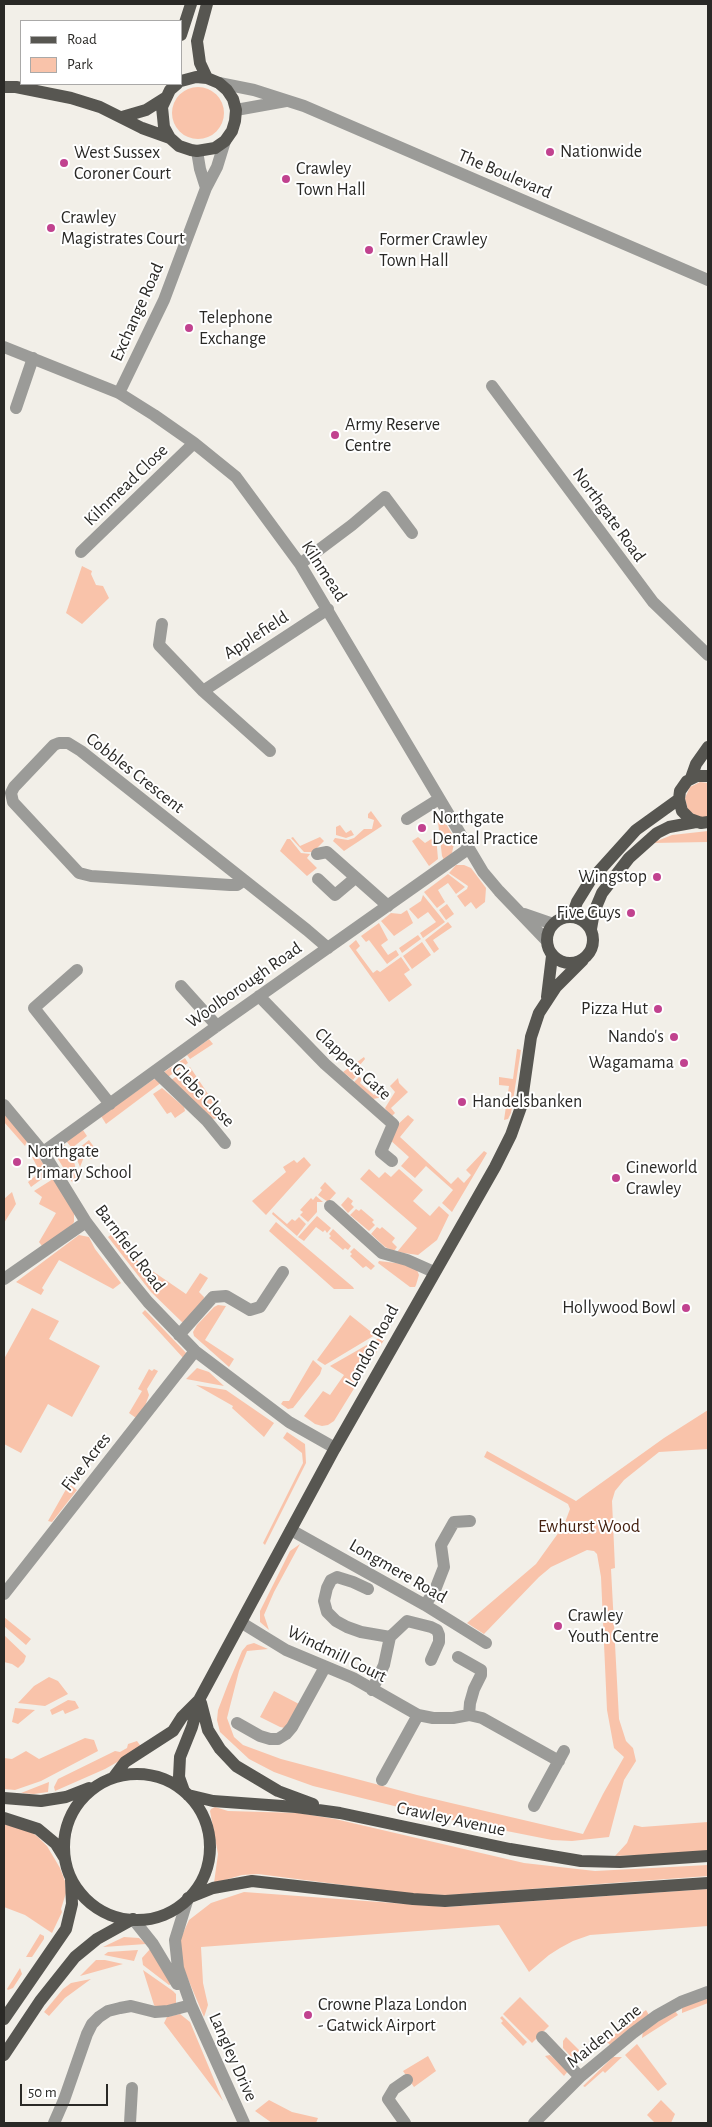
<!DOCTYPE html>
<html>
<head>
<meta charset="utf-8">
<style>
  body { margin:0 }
  #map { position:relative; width:712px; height:2127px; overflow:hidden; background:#f2efe8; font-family:"Alegreya Sans",sans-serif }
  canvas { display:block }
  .frame { position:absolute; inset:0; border:5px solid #2a2926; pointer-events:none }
  .legend { position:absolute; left:20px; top:20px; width:162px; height:65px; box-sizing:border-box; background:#fff; border:1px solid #aaa9a8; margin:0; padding:6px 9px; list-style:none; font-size:15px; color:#2a2926 }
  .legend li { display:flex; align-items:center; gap:10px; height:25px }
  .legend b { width:25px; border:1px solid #aaa9a8 }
  .scale { position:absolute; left:20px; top:2084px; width:88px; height:22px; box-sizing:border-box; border:2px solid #2a2926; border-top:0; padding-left:6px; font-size:15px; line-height:18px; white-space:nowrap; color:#2a2926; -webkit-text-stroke:4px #fff; paint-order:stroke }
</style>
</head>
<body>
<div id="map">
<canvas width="712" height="2127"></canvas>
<div class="frame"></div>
<ul class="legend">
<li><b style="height:6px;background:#575651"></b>Road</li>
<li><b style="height:14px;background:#f9c3aa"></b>Park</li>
</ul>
<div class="scale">50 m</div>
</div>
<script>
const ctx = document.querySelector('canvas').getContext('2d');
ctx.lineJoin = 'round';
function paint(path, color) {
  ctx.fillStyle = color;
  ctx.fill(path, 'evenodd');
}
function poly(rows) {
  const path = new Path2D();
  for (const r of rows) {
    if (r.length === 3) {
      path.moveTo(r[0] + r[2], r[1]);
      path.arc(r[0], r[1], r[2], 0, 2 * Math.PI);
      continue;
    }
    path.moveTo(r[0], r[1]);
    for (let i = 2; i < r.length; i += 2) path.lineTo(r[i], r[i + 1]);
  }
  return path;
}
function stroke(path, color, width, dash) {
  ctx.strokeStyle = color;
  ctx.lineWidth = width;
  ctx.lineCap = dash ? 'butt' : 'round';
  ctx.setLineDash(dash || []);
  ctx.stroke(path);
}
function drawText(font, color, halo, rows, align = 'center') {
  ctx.font = font + ' "Alegreya Sans",sans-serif';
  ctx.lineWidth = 4;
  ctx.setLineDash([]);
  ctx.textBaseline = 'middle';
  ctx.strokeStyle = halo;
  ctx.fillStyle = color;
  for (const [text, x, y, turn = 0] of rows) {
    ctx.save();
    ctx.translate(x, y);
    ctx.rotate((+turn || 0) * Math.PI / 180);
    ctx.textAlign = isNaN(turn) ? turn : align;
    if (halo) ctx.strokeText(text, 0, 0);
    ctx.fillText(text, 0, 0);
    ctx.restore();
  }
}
const green = poly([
  [198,113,26],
  [82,566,92,571,91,574,96,585,103,586,109,598,82,624,66,613],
  [700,782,708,783,708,817,698,817,688,810,685,798,690,787],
  [371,811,382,826,344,851,333,841,335,838,348,840,354,838,364,829,372,829,374,820,368,818,368,814],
  [442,817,455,839,452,853,444,860,442,856,438,822],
  [340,825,346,833,351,830,354,835,346,838,336,835,336,827],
  [708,831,708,842,652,843,672,835],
  [436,836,438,859,429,866,412,841,418,837,425,843],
  [293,837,300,846,320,837,324,841,313,852,304,852,291,838],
  [287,839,290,839,301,853,310,854,307,858,317,868,307,876,280,851],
  [456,865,464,865,471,868,486,888,485,902,476,909,471,902,465,907,457,896,467,889,468,886,449,873],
  [448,874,465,887,456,894,448,883,438,890,445,902,437,908,424,892],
  [423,895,445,922,423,938,420,933,436,922,428,912,418,919,409,909,421,901],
  [447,904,454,914,446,920,439,910],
  [407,910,413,923,394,936,381,921,391,913,401,914],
  [448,922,452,927,433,940,439,949,434,953,425,940],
  [379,923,388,940,381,945,388,955,396,950,399,955,387,964,369,940,366,942,361,936],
  [418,935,421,939,402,953,399,948],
  [356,940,360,946,356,950,373,973,377,970,380,972,401,957,410,970,404,974,412,985,389,1002,349,946],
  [422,942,431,955,412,969,403,956],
  [209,1039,213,1044,190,1059,187,1055],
  [517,1049,521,1050,511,1113,508,1119,504,1120,509,1086,499,1085,499,1077,513,1079],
  [364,1057,365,1059,354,1072,357,1075,353,1080,343,1072],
  [185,1058,188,1063,168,1077,164,1072],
  [190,1067,222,1115,214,1119,208,1117,171,1080],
  [359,1077,362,1079,360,1083,374,1095,379,1090,382,1095,378,1098,373,1099,354,1082],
  [398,1078,399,1083,408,1092,391,1108,395,1113,391,1117,385,1108,395,1092,390,1086],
  [154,1079,162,1082,106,1124,101,1116],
  [162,1088,184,1107,185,1111,175,1118,171,1112,167,1114,153,1094],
  [4,1113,27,1141,25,1146,4,1122],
  [408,1115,414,1120,400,1137,451,1184,458,1177,464,1183,471,1175,466,1170,484,1151,487,1153,452,1212,442,1203,453,1190,426,1166,415,1178,401,1166,409,1157,389,1139,395,1127],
  [83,1130,87,1136,72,1148,66,1141],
  [89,1140,99,1154,91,1159,84,1157,80,1167,74,1152],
  [63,1143,70,1152,75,1165,76,1179,72,1182,58,1159,60,1147],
  [32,1157,39,1158,50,1173,31,1187,28,1182,40,1172],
  [304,1157,311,1165,266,1215,252,1201,286,1172,283,1167,294,1160,297,1163],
  [369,1169,379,1178,385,1172,391,1177,399,1169,423,1190,413,1201,430,1216,439,1206,449,1215,437,1240,418,1255,397,1252,417,1228,360,1179],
  [53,1179,74,1211,74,1222,69,1229,42,1246,39,1242,56,1213,39,1204,42,1197,34,1191],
  [325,1182,336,1193,328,1202,318,1195,322,1190,320,1188],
  [12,1192,16,1204,4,1223,4,1199],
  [316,1196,323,1202,317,1202,317,1212,308,1222,300,1215,303,1212,300,1210,311,1198,313,1200],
  [348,1197,353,1201,351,1204,354,1207,348,1213,341,1205],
  [356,1209,359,1211,361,1209,374,1220,372,1222,375,1225,369,1231,350,1215],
  [273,1212,287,1224,292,1219,295,1221,299,1217,306,1224,297,1236,272,1214],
  [317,1216,331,1228,327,1233,325,1230,323,1232,316,1227,304,1241,298,1237],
  [276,1222,353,1287,354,1289,334,1289,269,1231],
  [377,1227,380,1229,382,1227,395,1238,392,1242,397,1247,394,1251,385,1247,371,1234],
  [333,1229,351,1246,348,1250,345,1248,343,1250,329,1238,331,1236,329,1234],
  [112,1234,132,1257,186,1294,200,1273,208,1278,199,1292,204,1297,203,1302,183,1323,151,1292,108,1237],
  [79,1235,89,1237,95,1249,121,1283,113,1289,59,1260,42,1288,44,1290,41,1295,16,1282],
  [354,1248,375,1266,371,1270,366,1266,363,1268,350,1256,352,1254,350,1252],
  [379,1261,404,1264,417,1270,419,1275,416,1285,415,1287,410,1287,378,1263],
  [218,1305,226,1306,205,1340,234,1359,229,1367,194,1336,193,1332,197,1325,214,1307],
  [32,1308,59,1321,49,1339,100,1366,72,1417,48,1404,21,1453,4,1444,4,1359],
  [145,1310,189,1356,185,1360,142,1313],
  [350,1315,375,1335,325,1365,317,1360],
  [379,1338,384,1340,334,1421,328,1425,322,1426,315,1424,304,1416,323,1391,330,1395,344,1375,330,1366],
  [313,1360,322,1368,320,1374,293,1408,288,1409,281,1404,283,1401,289,1401],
  [197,1368,209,1372,224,1386,186,1379],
  [149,1369,152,1371,154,1369,158,1371,147,1389,149,1395,145,1406,136,1418,129,1413,142,1391,138,1389],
  [196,1385,226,1390,274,1423,264,1437,232,1408,233,1406],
  [708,1410,708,1449,659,1452,624,1480,615,1491,612,1501,615,1568,611,1569,619,1719,626,1741,633,1748,636,1761,624,1780,609,1837,572,1841,552,1840,451,1820,313,1786,274,1772,249,1759,220,1732,217,1720,218,1710,228,1684,242,1651,247,1645,254,1643,268,1649,247,1651,239,1671,227,1718,234,1737,243,1745,281,1759,417,1795,583,1834,603,1794,624,1757,614,1748,607,1710,601,1577,597,1554,594,1551,587,1550,551,1567,539,1577,484,1634,467,1623,536,1564,564,1525,570,1509,568,1504,484,1457,487,1451,576,1501,664,1438],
  [287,1432,305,1444,306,1463,265,1545,263,1543,303,1463,302,1453,283,1438],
  [69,1484,77,1490,52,1522,48,1521],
  [300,1544,274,1592,264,1615,269,1630,260,1622,260,1611,290,1551],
  [4,1617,31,1639,26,1645,4,1626],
  [4,1635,26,1656,24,1662,18,1668,12,1664,4,1662],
  [49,1677,58,1681,68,1694,45,1706,18,1703,34,1686],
  [274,1691,299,1704,285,1728,280,1727,260,1717],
  [68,1700,75,1701,79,1708,65,1714,63,1710,52,1715,50,1710],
  [15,1708,35,1710,18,1724,12,1722],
  [85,1738,94,1740,98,1751,41,1781,15,1790,4,1789,4,1758,12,1759,26,1751,39,1759],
  [137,1741,142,1748,105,1769,55,1791,54,1787,58,1779,115,1751,120,1752,127,1748,128,1744],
  [49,1782,48,1792,34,1794,21,1793],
  [215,1807,228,1811,299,1813,335,1819,524,1863,595,1871,708,1865,708,1876,448,1895,413,1894,258,1874,242,1875,214,1883,218,1854,210,1811,211,1809],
  [708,1822,708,1852,615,1856,627,1843,634,1825,642,1827],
  [4,1824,31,1832,38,1837,47,1846,60,1868,65,1881,66,1893,61,1909,62,1912,52,1933,25,1915,4,1907],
  [708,1889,708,1926,590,1935,573,1941,560,1948,549,1955,529,1972,499,1925,201,1947,203,1983,208,2005,204,2017,183,1967,179,1942,189,1920,211,1903,244,1892,447,1907],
  [40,1934,44,1936,44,1939,32,1957,26,1957],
  [124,1937,139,1938,146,1944,103,1947],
  [151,1948,171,1984,169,1985,143,1965,142,1958],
  [138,1950,134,1961,104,1955,108,1952],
  [96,1960,105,1960,123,1964,80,1976],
  [20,1968,22,1974,13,1988,8,1990,7,1989],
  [143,1970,173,1991,176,1994,176,2004,157,2008,154,2005],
  [91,1979,65,1998,49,2016,44,2012,63,1989,71,1983],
  [520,1997,549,2026,532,2043,503,2014],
  [708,1997,708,2003,682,2013,682,2007],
  [646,2010,649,2015,610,2045,606,2041],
  [675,2011,678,2015,642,2038,643,2031],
  [180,2014,190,2022,223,2101,164,2023,167,2017],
  [502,2016,527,2042,523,2046,501,2023,503,2021,500,2018],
  [566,2037,585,2056,577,2063,563,2048,563,2041],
  [637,2044,667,2084,658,2091,625,2055],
  [550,2055,568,2071,564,2076,545,2056],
  [428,2056,436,2071,414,2087,403,2071],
  [613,2057,622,2057,605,2073,603,2071,585,2087,583,2086],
  [269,2100,292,2112,318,2118,316,2123,272,2123,255,2111],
  [661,2100,675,2114,671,2123,655,2123,647,2115]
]);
const minor = poly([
  [219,83,254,90,304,106,708,280],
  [236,110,286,101],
  [197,151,200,169,206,188],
  [4,347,119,393,154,415,194,443,236,477,300,564,483,872,499,891,546,940],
  [492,386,653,602,708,655],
  [119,393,164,300,206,188,217,167,225,141],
  [16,408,33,358],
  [81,552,194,443],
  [300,564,352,525,385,497,412,533],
  [162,624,159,645,203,691,270,751],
  [203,691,328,609],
  [407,819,439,799],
  [317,854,327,852,388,906],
  [318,879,335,895,354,879],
  [243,881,237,885,230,885,91,876,79,873,13,802,11,793,14,787,54,745,59,743,68,743,81,751,307,930,328,948],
  [524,914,553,924],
  [77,970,34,1008,110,1104],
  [181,986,217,1026],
  [259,996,325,1064,393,1124,381,1152,392,1161],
  [155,1071,207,1121,225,1143],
  [4,1105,43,1152,86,1222,130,1280,148,1302,195,1351,289,1422,335,1448],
  [43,1152,217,1026,468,849],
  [330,1206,382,1253,407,1260,434,1272],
  [4,1279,86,1222],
  [179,1335,213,1297,226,1296,250,1310,260,1307,283,1272],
  [291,1530,425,1605,486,1643],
  [368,1589,353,1582,337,1577,331,1580,327,1588,324,1601,327,1612,336,1621,347,1627,361,1632,390,1637,384,1665,372,1690],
  [4,1594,195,1351],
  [425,1605,435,1590,444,1567,441,1545,454,1522,470,1521],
  [242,1623,286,1650,353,1678,418,1715,433,1718,453,1718,469,1715,482,1718,559,1761],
  [390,1637,407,1621,431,1627,437,1630,439,1635,439,1642,431,1660],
  [458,1657,481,1670,481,1675,474,1689,470,1703,469,1715],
  [237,1723,260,1736,270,1739,278,1739,286,1734,292,1727,325,1667],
  [382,1780,418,1715],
  [534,1806,564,1751],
  [188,1898,175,1940,178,1968,191,2005,244,2123],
  [133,1919,153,1944,177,1984],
  [542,2037,580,2077],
  [54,2123,64,2100,87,2034,92,2024,99,2017,108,2011,120,2008,131,2006,155,2012,168,2011,191,2005],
  [130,2123,132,2088],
  [405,2123,388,2099,394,2089,407,2080],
  [534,2123,580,2077,633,2033,656,2016,681,2002,708,1992]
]);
const major = poly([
  [181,35,191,4],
  [207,78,200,63,197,41,207,4],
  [177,84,170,90,162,107,164,127,170,138,179,146,191,150,197,151,215,148,225,141,232,131,235,121,236,110,233,99,227,90,219,83,207,78,196,77,181,81],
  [4,87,16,87,71,98,100,107,142,128,170,138],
  [122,117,146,110,165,98],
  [708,776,697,776,687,781,680,791,679,799,682,811,690,819,701,823,708,822],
  [691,778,696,764,708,747],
  [572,916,577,902,590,881,636,830,679,799],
  [570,940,23],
  [591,929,594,912,602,893,629,858,657,833,669,827,696,822],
  [547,997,552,956],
  [201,1703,208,1730,220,1749,236,1766,278,1791,313,1804],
  [137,1847,73],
  [113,1778,125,1762,173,1731,182,1717,199,1700],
  [184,1791,179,1777,180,1757,192,1727,200,1698,335,1448,495,1167,511,1135,521,1107,531,1037,539,1013,556,987,583,960],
  [188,1795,213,1801,296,1807,340,1813,510,1849,581,1861,620,1862,708,1856],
  [4,1798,41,1801,66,1797,89,1788],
  [4,1818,38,1829,56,1844,64,1857],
  [188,1898,213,1888,252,1881,413,1899,445,1901,708,1883],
  [4,2019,66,1929,72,1904,71,1880],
  [4,2055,40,2001,75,1957,97,1939,133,1919]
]);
const markers = [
  [550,152,5,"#c1428f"],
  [64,163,5,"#c1428f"],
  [286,179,5,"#c1428f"],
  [51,228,5,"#c1428f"],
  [369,250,5,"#c1428f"],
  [189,328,5,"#c1428f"],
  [335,435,5,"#c1428f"],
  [422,828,5,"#c1428f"],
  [657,877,5,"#c1428f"],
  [631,913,5,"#c1428f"],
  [658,1009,5,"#c1428f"],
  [674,1037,5,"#c1428f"],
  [684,1063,5,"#c1428f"],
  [462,1102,5,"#c1428f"],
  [17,1162,5,"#c1428f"],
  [616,1178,5,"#c1428f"],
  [686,1308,5,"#c1428f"],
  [558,1626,5,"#c1428f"],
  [308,2015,5,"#c1428f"]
];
const poiNames = [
  ["Nationwide",560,152],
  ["West Sussex",74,153],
  ["Coroner Court",74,174],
  ["Crawley",296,169],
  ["Town Hall",296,190],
  ["Crawley",61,218],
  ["Magistrates Court",61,239],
  ["Former Crawley",379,240],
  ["Town Hall",379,261],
  ["Telephone",199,318],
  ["Exchange",199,339],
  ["Army Reserve",345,425],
  ["Centre",345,446],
  ["Northgate",432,818],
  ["Dental Practice",432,839],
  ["Wingstop",647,877,"right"],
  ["Five Guys",621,913,"right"],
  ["Pizza Hut",648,1009,"right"],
  ["Nando's",664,1037,"right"],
  ["Wagamama",674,1063,"right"],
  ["Handelsbanken",472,1102],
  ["Northgate",27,1152],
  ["Primary School",27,1173],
  ["Cineworld",626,1168],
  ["Crawley",626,1189],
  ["Hollywood Bowl",676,1308,"right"],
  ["Crawley",568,1616],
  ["Youth Centre",568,1637],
  ["Crowne Plaza London",318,2005],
  ["- Gatwick Airport",318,2026]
];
const streetNames = [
  ["The Boulevard",505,174,23],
  ["Exchange Road",137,312,-66],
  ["Kilnmead Close",126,485,-44],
  ["Northgate Road",609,515,54],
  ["Kilnmead",324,571,57],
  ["Applefield",256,635,-33],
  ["Cobbles Crescent",135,773,38],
  ["Woolborough Road",244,985,-35],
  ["Clappers Gate",353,1064,43],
  ["Glebe Close",203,1095,46],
  ["Barnfield Road",130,1248,53],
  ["London Road",372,1346,-61],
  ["Five Acres",86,1462,-52],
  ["Longmere Road",398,1571,30],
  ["Windmill Court",337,1654,26],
  ["Crawley Avenue",451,1819,12],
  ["Maiden Lane",604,2036,-39],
  ["Langley Drive",233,2057,66]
];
const parkNames = [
  ["Ewhurst Wood",589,1527]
];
paint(green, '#f9c3aa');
stroke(minor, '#9b9b98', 12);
stroke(major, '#575651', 12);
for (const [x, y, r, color] of markers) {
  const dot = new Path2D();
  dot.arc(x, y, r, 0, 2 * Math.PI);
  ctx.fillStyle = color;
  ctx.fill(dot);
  stroke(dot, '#fff', 2);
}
drawText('18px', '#2a2926', '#fff', poiNames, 'left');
drawText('18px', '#2a2926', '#fff', streetNames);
drawText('18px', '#462312', '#fff', parkNames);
</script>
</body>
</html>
